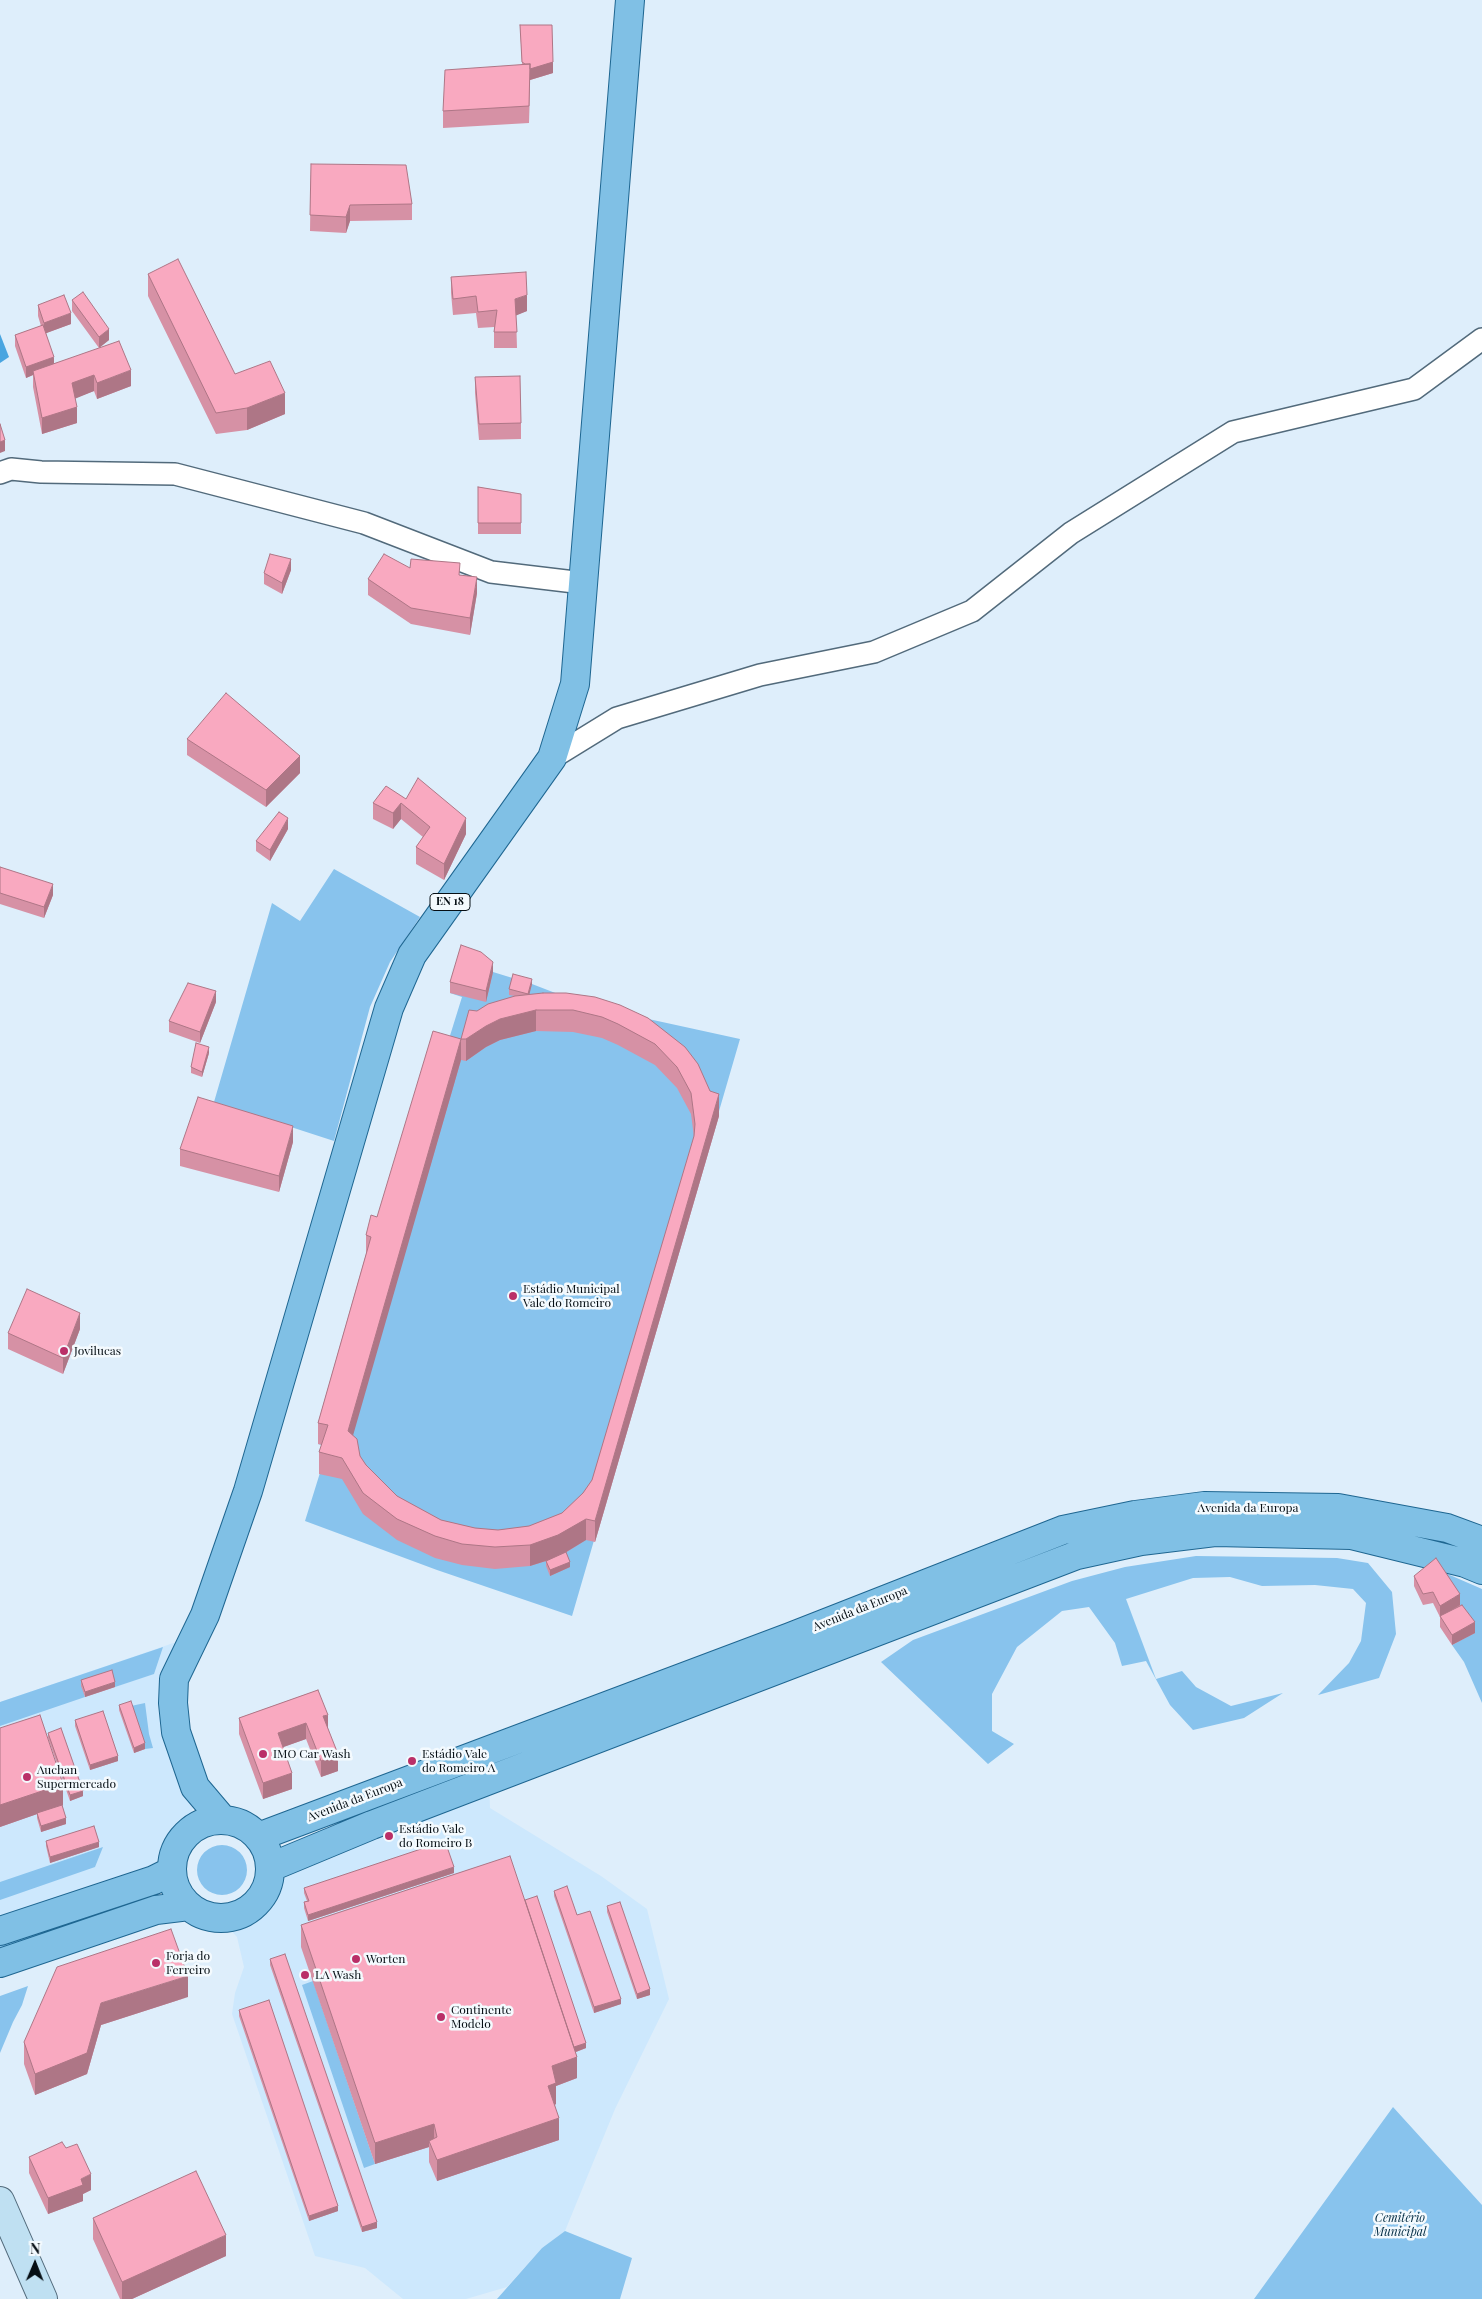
<!DOCTYPE html>
<html>
<head>
<meta charset="utf-8">
<style>
  body { margin:0 }
  #map { position:relative; width:1482px; height:2299px; overflow:hidden; background:#deeefb; font-family:"Playfair Display",serif }
  canvas { display:block }
  .north { position:absolute; left:10px; top:2239px; width:50px; height:50px; -webkit-text-stroke:4px #f4fafe; paint-order:stroke; rotate:1deg; font-size:14px; font-weight:700; line-height:20px; text-align:center; color:#050e14 }
  .north::after { content:''; display:block; margin:auto; width:18px; height:22px; background:#050e14; clip-path:polygon(50% 0,100% 100%,50% 72%,0 100%) }
</style>
</head>
<body>
<div id="map">
<canvas width="1482" height="2299"></canvas>
<div class="north">N</div>
</div>
<script>
const ctx = document.querySelector('canvas').getContext('2d');
ctx.lineJoin = 'round';
function paint(path, color) {
  ctx.fillStyle = color;
  ctx.fill(path, 'evenodd');
}
function poly(rows) {
  const path = new Path2D();
  for (const r of rows) {
    if (r.length === 3) {
      path.moveTo(r[0] + r[2], r[1]);
      path.arc(r[0], r[1], r[2], 0, 2 * Math.PI);
      continue;
    }
    path.moveTo(r[0], r[1]);
    for (let i = 2; i < r.length; i += 2) path.lineTo(r[i], r[i + 1]);
  }
  return path;
}
function stroke(path, color, width, dash) {
  ctx.strokeStyle = color;
  ctx.lineWidth = width;
  ctx.lineCap = dash ? 'butt' : 'round';
  ctx.setLineDash(dash || []);
  ctx.stroke(path);
}
function drawText(font, color, halo, rows, align = 'center') {
  ctx.font = font + ' "Playfair Display",serif';
  ctx.lineWidth = 5;
  ctx.setLineDash([]);
  ctx.textBaseline = 'middle';
  ctx.strokeStyle = halo;
  ctx.fillStyle = color;
  for (const [text, x, y, turn = 0] of rows) {
    ctx.save();
    ctx.translate(x, y);
    ctx.rotate((+turn || 0) * Math.PI / 180);
    ctx.textAlign = isNaN(turn) ? turn : align;
    if (halo) ctx.strokeText(text, 0, 0);
    ctx.fillText(text, 0, 0);
    ctx.restore();
  }
}
const built = poly([
  [194,1636,174,1679,195,1787,190,1831,176,1851,173,1861,0,1931,0,1702],
  [489,1780,490,1808,601,1876,647,1909,669,1999,615,2109,565,2231,542,2248,507,2287,466,2299,403,2299,365,2268,315,2256,232,2014,235,1993,244,1967,237,1937,219,1918,236,1916,252,1908,263,1896,270,1878]
]);
const green = poly([
  [334,869,420,917,390,962,370,1007,334,1141,214,1102,272,903,300,921],
  [461,956,481,962,493,972,532,984,589,1006,740,1039,572,1616,437,1570,305,1521,328,1447,318,1444,350,1335,444,1055,462,997,450,993],
  [1196,1556,1337,1558,1368,1563,1392,1592,1396,1634,1379,1678,1318,1695,1349,1663,1361,1641,1366,1603,1353,1589,1315,1585,1262,1586,1230,1577,1193,1578,1126,1599,1156,1679,1182,1671,1196,1687,1231,1706,1283,1693,1244,1718,1193,1730,1170,1705,1146,1661,1122,1666,1115,1643,1089,1607,1062,1611,1017,1647,992,1694,992,1731,1014,1744,988,1764,881,1662,913,1640,1072,1581,1125,1567],
  [1436,1569,1482,1589,1482,1703,1464,1662,1452,1645,1474,1633,1462,1616,1460,1605],
  [163,1647,154,1674,115,1687,111,1676,82,1686,85,1697,0,1726,0,1702],
  [145,1703,149,1734,153,1748,145,1749,131,1706],
  [222,1870,25],
  [103,1847,95,1867,0,1900,0,1882],
  [148,1894,151,1902,0,1953,0,1944],
  [313,1981,375,2164,364,2168,302,1985],
  [28,1986,22,2005,13,2022,0,2053,0,1996],
  [1393,2107,1482,2205,1482,2299,1254,2299],
  [565,2231,632,2258,620,2299,497,2299,542,2248]
]);
const water = poly([
  [0,334,9,357,0,363]
]);
const street = poly([
  [0,473,11,469,41,472,175,474,364,523,491,572,583,583],
  [552,758,617,718,760,675,874,652,972,611,1071,533,1233,432,1414,389,1482,339]
]);
const secondary = poly([
  [0,2201,43,2299]
]);
const primary = poly([
  [223,1820,195,1787,176,1732,173,1703,174,1679,205,1615,248,1491,389,1008,412,955,552,758,575,684,630,0],
  [221,1869,49],
  [258,1837,790,1637,1063,1530,1135,1515,1204,1506,1338,1508,1447,1528,1482,1541],
  [271,1867,372,1825,1077,1555,1141,1541,1215,1532,1351,1535,1465,1563,1482,1570],
  [0,1931,154,1880,172,1871],
  [0,1963,156,1910,189,1906]
]);
const wall = poly([
  [520,25,553,73,530,80,529,123,443,128,443,111,522,64],
  [311,164,412,204,412,220,350,221,346,233,310,231],
  [148,274,235,374,285,414,247,430,216,434,148,296],
  [451,277,527,311,516,315,517,348,494,348,494,327,478,328,476,313,453,315,451,293],
  [72,300,109,340,99,348,72,311],
  [38,305,71,324,46,333,54,363,131,386,97,399,94,391,75,398,77,423,42,434,33,387,33,375,26,378,15,346,15,335,41,326,38,316],
  [475,377,521,423,521,439,479,440,475,393],
  [478,487,521,494,521,534,478,534],
  [410,568,460,575,477,593,470,635,411,624,368,595,368,579],
  [291,570,282,594,264,584,264,573],
  [187,739,300,773,266,807,187,755],
  [406,799,466,834,444,880,416,864,416,847,423,837,401,819,393,829,373,819,373,803],
  [288,829,270,861,256,851,256,841],
  [0,867,53,895,44,918,0,904],
  [493,972,486,1002,450,993,450,982],
  [532,984,529,994,648,1018,719,1116,595,1542,586,1540,565,1553,570,1567,550,1576,546,1566,546,1561,530,1566,495,1569,462,1565,435,1558,397,1540,363,1514,342,1479,319,1474,319,1452,322,1445,318,1444,318,1423,366,1254,366,1235,377,1217,461,1039,477,1011,515,996,509,995,509,989],
  [536,1031,573,1032,602,1038,618,1045,655,1065,677,1088,691,1114,694,1137,592,1480,583,1493,562,1513,529,1526,498,1530,475,1528,441,1520,397,1496,366,1465,360,1456,352,1435,461,1060,466,1061,486,1047,500,1040],
  [216,1002,200,1043,169,1032,169,1021],
  [209,1053,202,1077,191,1073,191,1067],
  [293,1142,279,1192,180,1166,180,1149],
  [80,1329,63,1374,8,1349,8,1333],
  [1414,1576,1460,1605,1475,1633,1452,1645,1440,1627,1440,1617,1433,1603,1423,1605,1414,1586],
  [81,1680,115,1687,85,1697,81,1686],
  [318,1690,338,1771,321,1777,306,1739,283,1747,292,1789,263,1799,239,1734,239,1718],
  [119,1705,145,1749,134,1753,119,1710],
  [75,1720,118,1761,90,1770,75,1726],
  [0,1728,63,1805,62,1806,66,1824,41,1832,37,1818,37,1814,0,1827],
  [48,1733,83,1796,70,1801,48,1738],
  [46,1841,99,1847,50,1863,46,1846],
  [454,1873,308,1921,304,1908,304,1902,307,1901,304,1893,304,1888],
  [554,1891,577,1915,621,2004,594,2013,554,1896],
  [525,1900,586,2048,576,2052,577,2078,556,2086,556,2104,555,2105,559,2140,437,2181,429,2162,429,2147,375,2164,301,1947,301,1925],
  [607,1906,650,1995,637,1999,607,1912],
  [270,1959,377,2228,362,2232,270,1965],
  [188,1997,101,2025,87,2074,35,2095,24,2064,24,2042],
  [239,2010,338,2211,309,2221,239,2016],
  [29,2157,91,2190,83,2194,83,2201,48,2214,29,2173],
  [93,2218,226,2256,132,2299,120,2299,93,2239]
]);
const shadedWall = poly([
  [553,62,553,73,530,80,529,123,530,64],
  [350,205,350,221,346,233,346,217],
  [527,295,527,311,515,316,515,299],
  [71,313,71,324,44,334,44,323],
  [109,329,109,340,99,348,99,337],
  [54,357,54,368,33,371,33,375,26,378,26,367],
  [131,370,131,386,97,399,97,383],
  [94,375,94,391,72,400,72,383],
  [285,393,285,414,247,430,247,408],
  [77,407,77,423,42,434,42,418],
  [5,440,5,451,0,453,0,442],
  [291,559,291,570,282,594,282,583],
  [477,577,477,593,470,635,470,618],
  [300,756,300,773,266,807,266,790],
  [401,803,401,819,393,829,393,813],
  [288,818,288,829,270,861,270,850],
  [466,818,466,834,444,880,444,864],
  [53,884,53,895,44,918,44,907],
  [493,962,493,972,486,1002,486,991],
  [532,979,532,984,528,1000,528,994],
  [216,991,216,1002,200,1043,200,1032],
  [536,1010,536,1031,500,1040,486,1047,466,1061,466,1039,486,1026,500,1019],
  [461,1039,461,1060,348,1453,348,1431],
  [209,1047,209,1053,202,1077,202,1072],
  [719,1094,719,1116,595,1542,595,1521],
  [293,1126,293,1142,279,1192,279,1176],
  [80,1313,80,1329,63,1374,63,1358],
  [586,1519,586,1540,558,1557,530,1566,530,1545],
  [570,1562,570,1567,550,1576,550,1570],
  [1460,1594,1460,1605,1440,1617,1440,1606],
  [1475,1622,1475,1633,1452,1645,1452,1635],
  [115,1682,115,1687,85,1697,85,1692],
  [328,1715,328,1731,323,1716],
  [306,1723,306,1739,278,1749,278,1733],
  [145,1743,145,1749,134,1753,134,1748],
  [338,1754,338,1771,321,1777,321,1761],
  [118,1756,118,1761,90,1770,90,1765],
  [292,1773,292,1789,263,1799,263,1783],
  [63,1784,63,1805,0,1827,0,1805],
  [83,1791,83,1796,70,1801,70,1795],
  [66,1818,66,1824,41,1832,41,1826],
  [99,1842,99,1847,50,1863,50,1857],
  [454,1867,454,1873,308,1921,308,1915],
  [188,1976,188,1997,101,2025,87,2074,35,2095,35,2074,101,2003],
  [650,1989,650,1995,637,1999,637,1994],
  [621,1999,621,2004,594,2013,594,2007],
  [586,2043,586,2048,573,2053,573,2047],
  [577,2057,577,2078,556,2086,556,2104,548,2107,548,2086,552,2066],
  [559,2118,559,2140,437,2181,437,2160],
  [434,2124,434,2145,429,2141,429,2147,375,2164,375,2143],
  [91,2174,91,2190,83,2194,83,2201,48,2214,48,2198,81,2179],
  [338,2206,338,2211,309,2221,309,2216],
  [377,2222,377,2228,362,2232,362,2227],
  [226,2235,226,2256,132,2299,122,2299,122,2282]
]);
const building = poly([
  [520,25,552,25,553,62,530,69,530,64,525,64,522,62,520,25],
  [530,64,529,106,443,111,445,70,530,64],
  [311,164,406,165,412,204,350,205,346,217,310,215,311,164],
  [178,259,235,374,270,361,285,393,247,408,216,413,148,274,178,259],
  [526,272,527,295,515,299,517,332,494,332,497,310,478,312,476,296,453,299,451,277,526,272],
  [83,292,109,329,99,337,72,300,83,292],
  [64,295,71,313,44,323,38,305,64,295],
  [43,325,54,357,26,367,15,335,43,325],
  [119,341,131,370,97,383,94,375,72,383,77,407,42,418,33,371,119,341],
  [520,376,521,423,479,424,475,377,520,376],
  [0,424,5,440,0,442,0,424],
  [478,487,521,494,521,523,478,523,478,487],
  [270,554,291,559,282,583,264,573,270,554],
  [384,554,410,568,411,559,460,563,459,575,477,577,470,618,411,608,368,579,384,554],
  [226,693,300,756,266,790,187,739,226,693],
  [418,778,466,818,444,864,416,847,430,827,401,803,393,813,373,803,386,786,406,799,418,778],
  [279,812,288,818,270,850,256,841,279,812],
  [0,867,53,884,44,907,0,893,0,867],
  [461,945,481,952,493,962,486,991,450,982,461,945],
  [513,974,532,979,528,994,509,989,513,974],
  [188,983,216,991,200,1032,169,1021,188,983],
  [543,993,566,993,595,997,620,1005,648,1018,685,1047,698,1064,710,1091,719,1094,595,1521,586,1519,558,1535,530,1545,495,1547,462,1544,435,1536,397,1519,363,1493,342,1458,319,1452,328,1425,318,1423,371,1237,366,1235,371,1215,377,1217,433,1031,461,1039,469,1010,477,1011,488,1004,515,996,543,993],
  [536,1010,573,1010,602,1017,618,1024,655,1044,677,1067,691,1093,695,1124,694,1136,592,1480,583,1493,562,1513,529,1526,498,1530,475,1528,441,1520,397,1496,366,1465,360,1456,357,1439,348,1431,461,1039,466,1039,486,1026,500,1019,536,1010],
  [196,1043,209,1047,202,1072,191,1067,196,1043],
  [198,1097,293,1126,279,1176,180,1149,198,1097],
  [27,1289,80,1313,63,1358,8,1333,27,1289],
  [566,1552,570,1562,550,1570,546,1561,566,1552],
  [1436,1558,1460,1594,1440,1606,1433,1592,1423,1594,1414,1576,1436,1558],
  [1462,1605,1475,1622,1452,1635,1440,1616,1462,1605],
  [112,1670,115,1682,85,1692,81,1680,112,1670],
  [318,1690,328,1715,323,1716,338,1754,321,1761,306,1723,278,1733,292,1773,263,1783,239,1718,318,1690],
  [131,1701,145,1743,134,1748,119,1705,131,1701],
  [103,1711,118,1756,90,1765,75,1720,103,1711],
  [40,1715,63,1784,0,1805,0,1728,40,1715],
  [61,1728,83,1791,70,1795,48,1733,61,1728],
  [62,1805,66,1818,41,1826,37,1813,62,1805],
  [94,1826,99,1842,50,1857,46,1841,94,1826],
  [445,1841,454,1867,308,1915,304,1902,309,1901,304,1888,445,1841],
  [510,1856,577,2057,552,2066,556,2083,548,2086,559,2118,437,2160,429,2141,437,2137,434,2124,375,2143,301,1925,510,1856],
  [567,1886,577,1915,590,1911,621,1999,594,2007,554,1891,567,1886],
  [537,1896,586,2043,574,2047,525,1900,537,1896],
  [620,1902,650,1989,637,1994,607,1906,620,1902],
  [171,1929,188,1976,101,2003,87,2053,35,2074,24,2042,57,1967,171,1929],
  [285,1954,377,2222,362,2227,270,1959,285,1954],
  [269,2000,338,2206,309,2216,239,2010,269,2000],
  [62,2142,66,2148,77,2144,91,2174,81,2179,83,2185,48,2198,29,2157,62,2142],
  [196,2171,226,2235,122,2282,93,2218,196,2171]
]);
const markers = [
  [513,1296,5,"#ba2f68"],
  [64,1351,5,"#ba2f68"],
  [263,1754,5,"#ba2f68"],
  [412,1761,5,"#ba2f68"],
  [27,1777,5,"#ba2f68"],
  [389,1836,5,"#ba2f68"],
  [356,1959,5,"#ba2f68"],
  [156,1963,5,"#ba2f68"],
  [305,1975,5,"#ba2f68"],
  [441,2017,5,"#ba2f68"]
];
const shields = [
  [450,902,40]
];
const shieldNames = [
  ["EN 18",450,902]
];
const poiNames = [
  ["Estádio Municipal",523,1289],
  ["Vale do Romeiro",523,1303],
  ["Jovilucas",74,1351],
  ["IMO Car Wash",273,1754],
  ["Estádio Vale",422,1754],
  ["do Romeiro A",422,1768],
  ["Auchan",37,1770],
  ["Supermercado",37,1784],
  ["Estádio Vale",399,1829],
  ["do Romeiro B",399,1843],
  ["Forja do",166,1956],
  ["Ferreiro",166,1970],
  ["Worten",366,1959],
  ["LA Wash",315,1975],
  ["Continente",451,2010],
  ["Modelo",451,2024]
];
const streetNames = [
  ["Avenida da Europa",1248,1508],
  ["Avenida da Europa",860,1609,-22],
  ["Avenida da Europa",355,1800,-21]
];
const parkNames = [
  ["Cemitério",1400,2218],
  ["Municipal",1400,2232]
];
paint(built, '#cde8fd');
paint(green, '#88c3ed');
paint(water, '#49a5e0');
stroke(street, '#526a7b', 24);
stroke(secondary, '#526a7b', 30);
stroke(primary, '#1e6691', 30);
stroke(street, '#fff', 21);
stroke(secondary, '#bfe0f2', 28);
stroke(primary, '#80c0e5', 28);
paint(wall, '#d691a5');
paint(shadedWall, '#ae7686');
paint(building, '#f9a9c0');
stroke(building, '#ae7686', 1);
for (const [x, y, r, color] of markers) {
  const dot = new Path2D();
  dot.arc(x, y, r, 0, 2 * Math.PI);
  ctx.fillStyle = color;
  ctx.fill(dot);
  stroke(dot, '#f4fafe', 2);
}
for (const [x, y, w] of shields) {
  const box = new Path2D();
  box.roundRect(x - w / 2, y - 8.5, w, 17, 4);
  ctx.fillStyle = '#f4fafe';
  ctx.fill(box);
  stroke(box, '#050e14', 1);
}
drawText('bold 11px', '#050e14', null, shieldNames);
drawText('12px', '#050e14', '#f4fafe', poiNames, 'left');
drawText('12px', '#050e14', '#f4fafe', streetNames);
drawText('italic 12px', '#032d44', '#f4fafe', parkNames);
</script>
</body>
</html>
